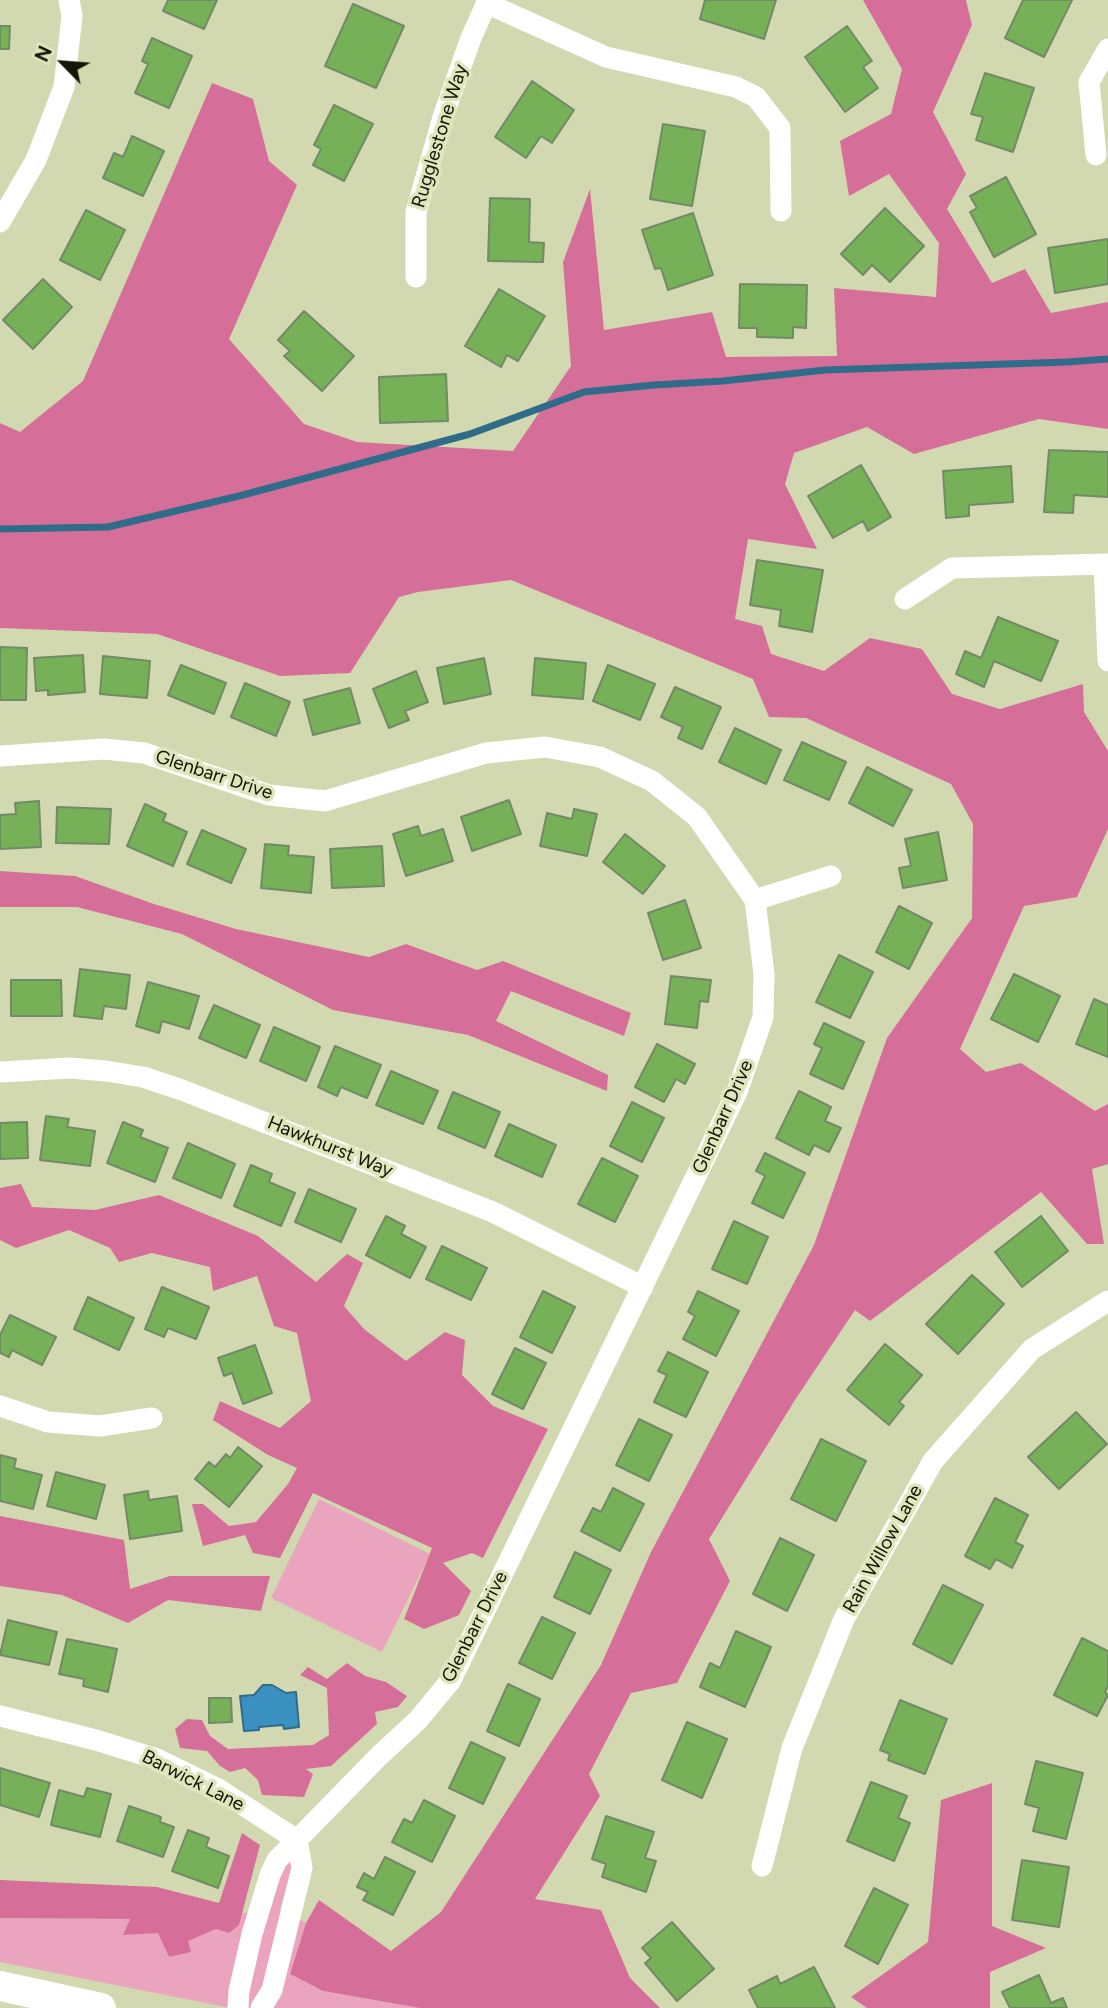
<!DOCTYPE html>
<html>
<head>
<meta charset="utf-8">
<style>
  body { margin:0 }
  #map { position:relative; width:1108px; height:2008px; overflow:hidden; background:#d2d9b0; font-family:Figtree,sans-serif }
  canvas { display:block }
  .north { position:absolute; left:28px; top:28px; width:70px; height:70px; -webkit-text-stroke:5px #dfe6bc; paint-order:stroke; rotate:295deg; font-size:19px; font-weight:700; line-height:28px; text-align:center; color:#141608 }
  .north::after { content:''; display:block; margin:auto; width:24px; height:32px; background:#141608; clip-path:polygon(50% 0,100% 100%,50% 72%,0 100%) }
</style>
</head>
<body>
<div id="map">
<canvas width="1108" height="2008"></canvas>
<div class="north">N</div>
</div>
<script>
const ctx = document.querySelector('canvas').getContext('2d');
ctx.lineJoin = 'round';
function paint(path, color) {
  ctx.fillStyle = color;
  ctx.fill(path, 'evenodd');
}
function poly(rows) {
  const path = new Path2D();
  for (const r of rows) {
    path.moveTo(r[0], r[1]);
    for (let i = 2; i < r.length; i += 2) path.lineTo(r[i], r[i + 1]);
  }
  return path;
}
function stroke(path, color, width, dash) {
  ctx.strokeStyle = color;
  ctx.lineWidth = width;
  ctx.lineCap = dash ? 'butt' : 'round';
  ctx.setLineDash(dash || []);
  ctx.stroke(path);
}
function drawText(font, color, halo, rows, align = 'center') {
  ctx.font = font + ' Figtree,sans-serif';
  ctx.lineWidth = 7;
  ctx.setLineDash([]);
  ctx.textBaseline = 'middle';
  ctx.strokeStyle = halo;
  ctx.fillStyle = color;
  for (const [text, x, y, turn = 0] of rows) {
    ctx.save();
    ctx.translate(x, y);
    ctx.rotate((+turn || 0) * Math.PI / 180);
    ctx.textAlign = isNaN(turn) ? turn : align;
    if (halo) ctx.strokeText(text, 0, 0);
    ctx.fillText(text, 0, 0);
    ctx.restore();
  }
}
const green = poly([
  [319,1499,430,1554,382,1652,271,1598],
  [284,1857,294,1860,280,1909,306,1923,290,1974,323,1991,420,2008,231,2008,0,1962,0,1918,130,1919,124,1934,159,1933,169,1957,190,1952,187,1941,216,1929,239,1925,241,1914,270,1906]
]);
const forest = poly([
  [863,0,966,0,972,25,933,112,966,174,947,209,992,283,1025,269,1051,313,1108,302,1108,429,1039,419,914,454,867,427,794,453,785,484,817,549,748,539,735,619,762,626,771,654,824,671,870,638,922,649,952,694,1000,709,1083,684,1084,712,1108,751,1108,829,1077,897,1024,906,960,1049,986,1072,1021,1063,1095,1111,1108,1104,1108,1164,1092,1169,1104,1244,1087,1244,1041,1192,870,1321,855,1310,795,1400,709,1539,730,1581,677,1683,631,1693,589,1774,600,1796,535,1899,601,1910,630,1978,660,2008,420,2008,323,1991,290,1974,306,1923,319,1900,391,1951,441,1912,601,1665,651,1552,814,1245,887,1038,972,918,973,824,951,784,806,718,769,717,753,679,511,580,418,592,399,597,350,673,280,676,157,634,0,628,0,423,20,432,83,381,212,83,253,99,269,161,297,185,229,339,304,424,357,442,513,451,571,366,563,262,590,189,604,330,712,312,726,357,837,356,834,288,936,297,939,243,889,174,849,196,840,141,891,114,902,69],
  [0,871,75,876,154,904,236,929,369,957,406,944,477,970,503,961,631,1013,624,1036,511,991,496,1021,608,1075,607,1091,468,1035,333,1010,182,934,77,907,0,907],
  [21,1184,32,1207,95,1210,159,1195,258,1236,316,1282,347,1254,363,1263,344,1306,364,1329,406,1361,445,1332,465,1340,462,1375,493,1406,548,1429,483,1558,472,1553,443,1563,471,1591,459,1615,424,1629,404,1619,432,1548,313,1493,280,1558,253,1553,245,1535,203,1546,192,1504,203,1504,229,1526,256,1522,288,1484,297,1468,268,1455,213,1420,220,1401,280,1428,311,1401,297,1333,274,1326,257,1276,213,1291,210,1267,152,1253,119,1262,110,1248,69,1230,16,1248,0,1240,0,1188],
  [0,1516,124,1540,130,1589,170,1576,270,1576,261,1611,168,1600,128,1623,62,1595,0,1586],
  [347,1663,365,1676,386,1682,407,1696,398,1707,375,1712,377,1724,331,1766,306,1769,313,1774,304,1797,262,1795,258,1780,245,1768,230,1772,220,1766,207,1751,180,1748,175,1729,187,1719,202,1720,210,1736,228,1749,313,1745,329,1735,327,1688,300,1675,308,1667,327,1679],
  [992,1783,992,1926,1046,1948,990,1972,990,2008,867,2008,851,1997,928,1942,941,1800],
  [242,1833,260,1845,239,1925,229,1933,216,1929,188,1941,191,1952,169,1957,158,1933,123,1935,130,1919,0,1918,0,1880,157,1887,219,1903]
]);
const water = poly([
  [263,1685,272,1685,286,1693,296,1692,299,1727,284,1729,283,1725,259,1727,259,1730,244,1731,240,1696,254,1695,263,1685]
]);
const stream = poly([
  [0,529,108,527,243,495,470,434,584,392,654,385,723,381,825,370,1067,362,1108,359]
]);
const building = poly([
  [168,0,217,0,204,29,163,11,168,0],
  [705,0,776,0,764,39,700,19,705,0],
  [1023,0,1072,0,1044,57,1005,38,1023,0],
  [353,4,404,26,376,88,325,66,353,4],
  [0,26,10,26,9,49,0,49,0,26],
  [847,26,872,61,863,67,878,88,845,112,805,57,847,26],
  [152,38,192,56,169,108,135,93,148,64,142,61,152,38],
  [985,73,1034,88,1013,152,976,140,983,117,971,114,985,73],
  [532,81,574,110,552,143,541,136,526,158,495,137,532,81],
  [334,105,373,124,344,181,313,165,321,149,314,145,334,105],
  [663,124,705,131,692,206,650,199,663,124],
  [132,136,164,151,143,196,103,178,114,153,123,157,132,136],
  [1006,177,1036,234,994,257,970,212,977,208,970,196,1006,177],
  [490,198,530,199,529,242,544,243,543,262,488,261,490,198],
  [885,208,924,246,890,282,872,265,863,275,841,254,885,208],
  [86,210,125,230,100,280,60,260,86,210],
  [693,213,713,275,668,290,661,268,655,269,642,230,693,213],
  [1108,239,1108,284,1055,293,1048,248,1108,239],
  [43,279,72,307,33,349,3,320,43,279],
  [740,284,807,285,806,328,793,327,793,338,757,337,757,328,739,328,740,284],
  [499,289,545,316,518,361,507,355,501,367,465,346,499,289],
  [304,311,354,356,322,391,284,356,290,351,278,340,304,311],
  [446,374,448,421,380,423,379,377,446,374],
  [1049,450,1108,452,1108,497,1074,495,1073,513,1044,512,1049,450],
  [861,465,891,517,868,531,863,521,833,538,808,496,861,465],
  [1011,466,1013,502,969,505,969,516,946,518,943,471,1011,466],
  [757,560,823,570,812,632,779,626,781,610,750,605,757,560],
  [998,617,1058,641,1041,681,994,661,984,687,956,674,965,651,981,658,998,617],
  [0,647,27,648,26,700,0,700,0,647],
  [83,655,85,692,48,695,48,690,36,691,34,658,83,655],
  [103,656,150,661,147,698,100,694,103,656],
  [484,658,491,694,444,704,437,668,484,658],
  [535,658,586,663,583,699,532,695,535,658],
  [181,665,226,683,214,714,168,695,181,665],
  [608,665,655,684,640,720,593,701,608,665],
  [416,671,428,702,405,711,409,720,389,728,373,689,416,671],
  [245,683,290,702,276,736,231,717,245,683],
  [675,687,721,707,702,749,678,738,683,727,661,717,675,687],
  [350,688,360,723,313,735,304,700,350,688],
  [735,728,781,750,766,784,719,762,735,728],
  [802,742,846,762,829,800,784,780,802,742],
  [867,767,912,790,893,826,849,803,867,767],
  [509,800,521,834,472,851,461,817,509,800],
  [39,801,41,847,0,849,0,815,16,814,15,803,39,801],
  [145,804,166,814,163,821,187,832,173,866,127,846,145,804],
  [57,807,111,809,109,844,56,843,57,807],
  [574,809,597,814,587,856,540,846,547,813,572,819,574,809],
  [418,826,421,836,443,829,453,861,406,876,393,834,418,826],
  [202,830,246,849,231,883,187,864,202,830],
  [938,832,947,880,903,888,899,868,911,866,905,839,938,832],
  [625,834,665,866,643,894,603,862,625,834],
  [265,844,289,846,288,855,314,857,311,893,261,888,265,844],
  [382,846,384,886,332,888,330,849,382,846],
  [685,900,701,948,663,960,648,913,685,900],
  [899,906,932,923,909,969,876,952,899,906],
  [839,955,873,972,850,1018,816,1002,839,955],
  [80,969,130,975,126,1009,104,1006,102,1019,74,1016,80,969],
  [1014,974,1060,996,1038,1042,991,1019,1014,974],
  [671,976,711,980,708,1002,700,1001,697,1028,665,1024,671,976],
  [11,980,61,980,62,1016,11,1016,11,980],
  [148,982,199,996,189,1029,162,1021,159,1033,136,1026,148,982],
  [1094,999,1108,1005,1108,1057,1076,1044,1094,999],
  [214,1005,260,1025,246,1058,199,1038,214,1005],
  [824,1023,864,1042,843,1089,810,1074,822,1048,814,1044,824,1023],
  [274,1027,320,1047,306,1081,260,1061,274,1027],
  [657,1044,695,1064,685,1084,676,1079,664,1102,635,1087,657,1044],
  [335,1046,381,1065,367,1098,341,1087,337,1096,318,1087,335,1046],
  [391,1071,438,1091,423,1124,376,1105,391,1071],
  [799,1091,831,1107,825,1121,841,1128,829,1152,814,1145,809,1155,776,1138,799,1091],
  [453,1092,500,1112,485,1148,438,1128,453,1092],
  [632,1102,664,1118,642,1162,610,1146,632,1102],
  [46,1116,69,1119,67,1127,95,1131,90,1166,40,1160,46,1116],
  [27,1122,28,1158,0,1159,0,1123,27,1122],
  [123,1122,143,1130,140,1137,168,1148,155,1182,107,1163,123,1122],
  [509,1124,556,1145,542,1177,495,1156,509,1124],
  [188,1143,235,1164,221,1198,173,1178,188,1143],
  [765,1153,805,1173,783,1218,752,1203,765,1176,756,1171,765,1153],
  [602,1158,638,1176,615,1222,578,1204,602,1158],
  [251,1165,272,1174,269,1182,295,1193,281,1226,234,1206,251,1165],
  [309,1189,356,1209,341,1242,295,1222,309,1189],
  [386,1216,405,1226,401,1234,426,1247,410,1278,366,1255,386,1216],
  [1041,1216,1068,1251,1022,1287,995,1252,1041,1216],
  [734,1221,768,1237,747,1284,712,1269,734,1221],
  [442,1246,487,1268,471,1300,426,1279,442,1246],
  [972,1275,1004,1304,958,1354,926,1324,972,1275],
  [162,1287,209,1307,196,1339,168,1328,164,1337,145,1329,162,1287],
  [543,1291,575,1307,552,1353,520,1337,543,1291],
  [698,1291,739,1311,716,1356,683,1339,695,1316,688,1312,698,1291],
  [88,1297,134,1318,119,1350,74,1329,88,1297],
  [10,1315,56,1337,42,1365,12,1350,9,1357,0,1353,0,1335,10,1315],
  [885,1344,922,1375,899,1402,904,1406,889,1425,847,1390,885,1344],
  [255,1345,272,1393,243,1404,232,1373,224,1376,218,1358,255,1345],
  [515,1348,546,1363,523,1409,492,1394,515,1348],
  [668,1352,708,1372,686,1417,654,1402,667,1375,658,1371,668,1352],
  [1076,1412,1107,1444,1059,1489,1028,1457,1076,1412],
  [639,1419,672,1435,649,1481,616,1465,639,1419],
  [821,1439,866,1461,836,1521,791,1499,821,1439],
  [238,1447,262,1466,229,1507,195,1479,209,1462,215,1467,226,1454,230,1458,238,1447],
  [0,1455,16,1459,14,1468,42,1475,33,1509,0,1501,0,1455],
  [56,1472,105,1485,96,1519,47,1506,56,1472],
  [613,1488,644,1504,620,1551,581,1531,593,1508,601,1512,613,1488],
  [148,1491,149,1500,177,1496,182,1531,130,1539,124,1495,148,1491],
  [995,1498,1028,1515,1015,1542,1023,1546,1012,1568,996,1559,990,1569,965,1556,995,1498],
  [780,1538,814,1555,787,1611,753,1594,780,1538],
  [575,1552,611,1570,590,1614,554,1597,575,1552],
  [943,1585,983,1605,952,1664,913,1644,943,1585],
  [542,1617,575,1633,552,1679,519,1663,542,1617],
  [8,1620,57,1632,49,1665,0,1655,8,1620],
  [736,1631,771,1647,745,1707,700,1687,710,1663,720,1668,736,1631],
  [1082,1638,1108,1651,1108,1686,1105,1692,1108,1695,1097,1716,1054,1695,1082,1638],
  [67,1639,117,1649,108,1692,83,1686,84,1679,59,1674,67,1639],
  [508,1684,540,1699,519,1746,487,1731,508,1684],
  [209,1698,231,1698,232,1722,209,1723,209,1698],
  [900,1700,947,1719,925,1774,888,1760,890,1754,880,1750,900,1700],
  [687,1722,727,1739,702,1798,662,1780,687,1722],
  [471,1742,505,1758,483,1804,449,1788,471,1742],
  [1036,1761,1083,1773,1066,1839,1033,1831,1039,1808,1025,1804,1036,1761],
  [0,1768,50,1783,39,1817,0,1805,0,1768],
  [871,1782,907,1796,898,1818,910,1823,894,1861,847,1841,871,1782],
  [87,1788,111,1794,100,1837,51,1825,59,1790,84,1797,87,1788],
  [424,1800,455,1816,432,1862,392,1842,404,1819,412,1823,424,1800],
  [129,1806,161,1817,160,1822,174,1827,163,1857,117,1841,129,1806],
  [606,1816,654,1832,645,1858,656,1861,646,1892,602,1877,606,1864,592,1859,606,1816],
  [188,1830,209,1838,206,1847,229,1856,218,1888,172,1871,188,1830],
  [385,1857,415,1872,393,1915,363,1900,368,1892,357,1887,364,1873,374,1879,385,1857],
  [1022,1860,1069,1867,1059,1927,1012,1920,1022,1860],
  [874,1888,908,1905,878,1964,845,1946,874,1888],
  [672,1922,714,1969,677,2001,645,1963,651,1958,642,1948,672,1922],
  [814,1967,835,2008,758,2008,749,1990,777,1976,780,1984,814,1967],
  [1039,1975,1051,2003,1063,1998,1067,2008,1010,2008,1002,1992,1039,1975]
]);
const street = poly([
  [486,3,606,57,736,87,756,97,780,128,781,211],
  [1096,155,1089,82,1108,49],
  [0,222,36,160,64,87,72,16,69,0],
  [416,277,416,212,443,117,471,38,488,0],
  [1104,564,1108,661],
  [905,599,952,568,1108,564],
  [0,756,104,749,144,753,269,795,325,801,486,753,545,747,600,757,652,781,697,817,755,900,764,974,763,1017,737,1092,451,1680,418,1720,379,1756,297,1840,302,1868,272,1990,261,2008],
  [755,900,831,876],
  [0,1072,70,1068,106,1071,143,1077,182,1090,493,1212,643,1287],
  [0,1406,48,1422,100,1426,152,1418],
  [0,1716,96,1740,157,1759,220,1790,297,1840,277,1860,270,1875,252,1934,239,1991,238,2008],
  [762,1866,792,1748,844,1619,933,1461,1032,1349,1108,1301]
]);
const secondary = poly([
  [0,1986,101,2008]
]);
const streetNames = [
  ["Rugglestone Way",440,136,-73],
  ["Glenbarr Drive",214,775,18],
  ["Glenbarr Drive",723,1117,-66],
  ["Hawkhurst Way",330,1147,22],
  ["Rain Willow Lane",883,1549,-61],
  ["Glenbarr Drive",475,1627,-63],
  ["Barwick Lane",193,1781,27]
];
paint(green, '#eba4be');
paint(forest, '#d56f99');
paint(water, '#3a91c0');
stroke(water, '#2f6c89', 2);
stroke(stream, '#2f6c89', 7);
paint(building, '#76b057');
stroke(building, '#738a68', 2);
stroke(street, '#fff', 21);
stroke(secondary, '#fff', 30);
drawText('19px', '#141608', '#dfe6bc', streetNames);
</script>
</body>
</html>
